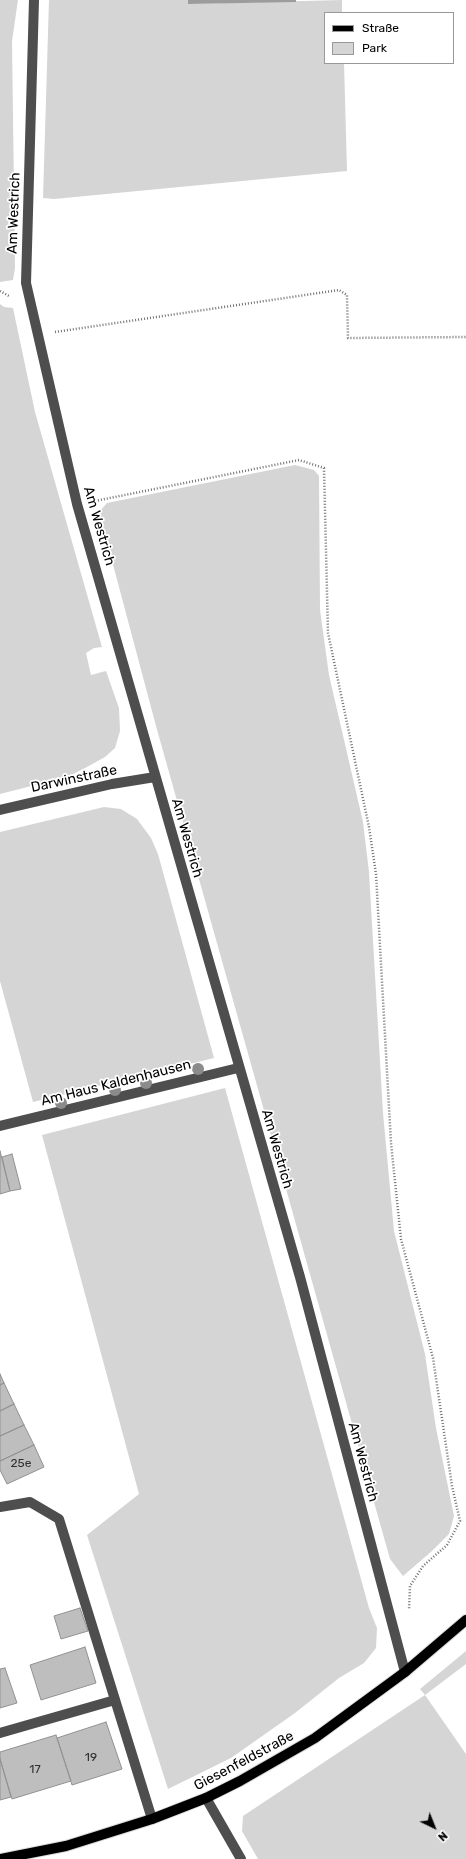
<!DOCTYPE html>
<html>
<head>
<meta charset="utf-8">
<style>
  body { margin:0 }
  #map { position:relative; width:466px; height:1859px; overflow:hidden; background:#fff; font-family:Rubik,sans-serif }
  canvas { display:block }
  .legend { position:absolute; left:324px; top:12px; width:130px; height:52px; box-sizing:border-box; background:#fff; border:1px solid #999; margin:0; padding:5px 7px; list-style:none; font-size:12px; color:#000 }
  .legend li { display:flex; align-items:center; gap:8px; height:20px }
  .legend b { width:20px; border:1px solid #999 }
  .north { position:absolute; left:414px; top:1807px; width:40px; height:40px; -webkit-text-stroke:3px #fff; paint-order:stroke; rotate:137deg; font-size:11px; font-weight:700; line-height:16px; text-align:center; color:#000 }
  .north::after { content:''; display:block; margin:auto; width:14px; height:18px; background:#000; clip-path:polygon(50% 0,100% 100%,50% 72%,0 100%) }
</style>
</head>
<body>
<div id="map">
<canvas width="466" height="1859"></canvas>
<ul class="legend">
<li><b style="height:5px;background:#000"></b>Straße</li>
<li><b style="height:11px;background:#d5d5d5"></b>Park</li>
</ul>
<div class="north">N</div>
</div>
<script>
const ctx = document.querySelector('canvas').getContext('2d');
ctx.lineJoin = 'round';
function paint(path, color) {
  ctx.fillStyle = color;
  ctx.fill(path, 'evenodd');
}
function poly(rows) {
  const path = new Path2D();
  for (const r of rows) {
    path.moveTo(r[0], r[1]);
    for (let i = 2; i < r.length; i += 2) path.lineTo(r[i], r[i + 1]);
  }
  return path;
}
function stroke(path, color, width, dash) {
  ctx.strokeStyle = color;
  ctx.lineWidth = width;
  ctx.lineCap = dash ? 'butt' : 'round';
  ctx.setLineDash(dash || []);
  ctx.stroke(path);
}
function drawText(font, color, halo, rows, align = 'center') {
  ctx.font = font + ' Rubik,sans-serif';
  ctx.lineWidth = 3.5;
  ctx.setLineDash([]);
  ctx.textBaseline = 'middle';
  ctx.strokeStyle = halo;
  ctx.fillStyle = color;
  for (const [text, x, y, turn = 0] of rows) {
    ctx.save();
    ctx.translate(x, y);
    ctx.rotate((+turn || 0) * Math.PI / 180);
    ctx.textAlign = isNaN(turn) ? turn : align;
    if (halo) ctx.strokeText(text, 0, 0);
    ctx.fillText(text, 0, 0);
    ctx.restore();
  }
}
const green = poly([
  [0,0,18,0,12,41,15,268,13,280,0,282],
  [49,0,188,0,188,4,342,0,342,13,325,13,325,63,344,63,347,171,54,199,43,198],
  [0,304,4,307,13,308,35,412,102,647,94,648,86,653,91,675,106,671,119,708,120,731,115,748,105,757,87,767,67,777,0,794],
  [295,465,314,470,319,476,320,610,329,675,363,822,369,872,383,1113,394,1231,425,1354,436,1428,454,1516,449,1534,432,1551,403,1576,390,1559,156,726,99,512,107,503],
  [104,807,121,809,137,819,151,838,158,854,214,1058,33,1102,0,981,0,832],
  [225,1088,369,1608,377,1628,376,1648,364,1663,339,1678,295,1713,231,1758,168,1789,87,1535,139,1494,42,1135],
  [466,1651,466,1664,425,1695,466,1754,466,1859,258,1859,242,1831,243,1816,425,1695,420,1689]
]);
const water = poly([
  [188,0,296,0,296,2,188,4]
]);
const building = poly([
  [0,1151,10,1191,0,1194,0,1151],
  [12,1154,21,1189,10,1191,2,1157,12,1154],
  [0,1374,4,1383,0,1385,0,1374],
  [4,1383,14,1404,0,1411,0,1385,4,1383],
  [14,1404,24,1425,0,1436,0,1411,14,1404],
  [24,1425,34,1445,0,1461,0,1436,24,1425],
  [34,1445,44,1467,7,1484,0,1470,0,1461,34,1445],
  [80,1608,88,1631,61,1639,54,1616,80,1608],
  [85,1647,96,1683,41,1700,30,1665,85,1647],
  [5,1668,17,1703,0,1708,0,1669,5,1668],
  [106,1722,122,1769,72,1785,57,1738,106,1722],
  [56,1735,71,1781,12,1799,0,1759,0,1752,56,1735],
  [0,1759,11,1797,0,1800,0,1759]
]);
const path = poly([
  [0,291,9,296],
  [55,332,339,290,347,295,348,338,466,337],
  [95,501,299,460,324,468,328,633,369,827,376,874,391,1143,401,1239,433,1358,452,1486,460,1521,447,1545,423,1566,410,1586,409,1609]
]);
const minor = poly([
  [34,0,26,283,77,504,300,1277,405,1672],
  [0,810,112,784,155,777],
  [0,1126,238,1068],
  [0,1507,30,1502,59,1519,152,1819],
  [0,1733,115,1700],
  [206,1798,241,1859]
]);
const major = poly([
  [0,1859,66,1846,152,1819,206,1798,240,1781,315,1738,405,1672,466,1620]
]);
const trees = [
  [198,1069],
  [146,1083],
  [115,1090],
  [61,1103]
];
const numberNames = [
  ["25e",21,1464],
  ["19",91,1758],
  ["17",35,1770]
];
const streetNames = [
  ["Am Westrich",14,213,-88],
  ["Am Westrich",99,526,74],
  ["Darwinstraße",74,779,-12],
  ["Am Westrich",187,838,74],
  ["Am Haus Kaldenhausen",116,1083,-14],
  ["Am Westrich",277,1149,74],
  ["Am Westrich",363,1462,75],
  ["Giesenfeldstraße",244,1761,-28]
];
paint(green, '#d5d5d5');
paint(water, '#9c9c9c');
paint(building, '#bebebe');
stroke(building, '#929292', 1);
stroke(major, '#dbdbdb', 12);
stroke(path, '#707070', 2.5, [1, 2]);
stroke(minor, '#4e4e4e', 10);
stroke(major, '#000', 10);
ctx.fillStyle = '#8b8b8b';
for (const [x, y] of trees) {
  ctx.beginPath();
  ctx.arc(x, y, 6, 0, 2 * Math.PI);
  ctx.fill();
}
drawText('12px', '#303030', null, numberNames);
drawText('14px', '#000', '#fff', streetNames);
</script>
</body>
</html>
